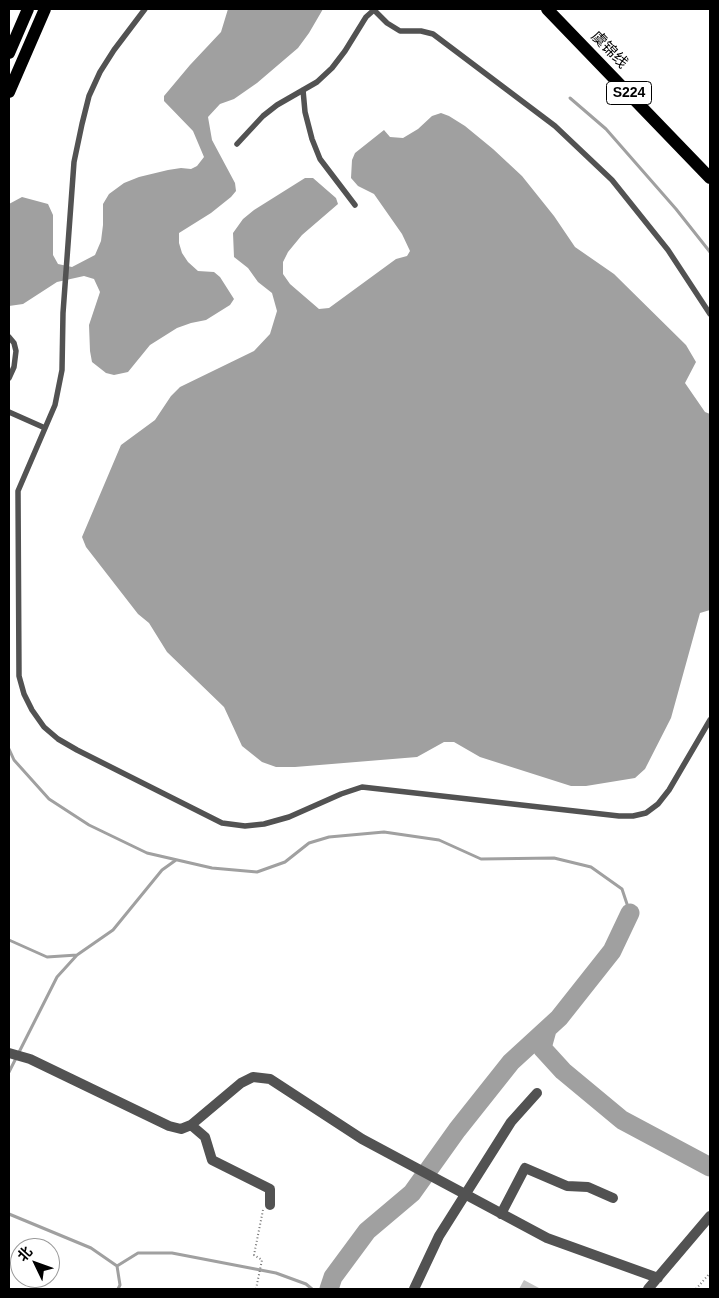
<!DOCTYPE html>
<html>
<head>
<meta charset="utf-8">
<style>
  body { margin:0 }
  #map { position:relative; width:719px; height:1298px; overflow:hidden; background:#fff; font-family:Arial,"Noto Sans SC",sans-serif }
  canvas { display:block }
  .frame { position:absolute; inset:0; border:10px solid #000; pointer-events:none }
  .north { position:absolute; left:10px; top:1238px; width:50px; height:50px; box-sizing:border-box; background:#fff; border:1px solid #999; border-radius:50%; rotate:312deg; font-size:14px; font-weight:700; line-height:20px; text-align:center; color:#000 }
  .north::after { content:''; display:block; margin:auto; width:18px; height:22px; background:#000; clip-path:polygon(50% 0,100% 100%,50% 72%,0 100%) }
</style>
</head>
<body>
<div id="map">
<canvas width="719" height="1298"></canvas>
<div class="frame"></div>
<div class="north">北</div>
</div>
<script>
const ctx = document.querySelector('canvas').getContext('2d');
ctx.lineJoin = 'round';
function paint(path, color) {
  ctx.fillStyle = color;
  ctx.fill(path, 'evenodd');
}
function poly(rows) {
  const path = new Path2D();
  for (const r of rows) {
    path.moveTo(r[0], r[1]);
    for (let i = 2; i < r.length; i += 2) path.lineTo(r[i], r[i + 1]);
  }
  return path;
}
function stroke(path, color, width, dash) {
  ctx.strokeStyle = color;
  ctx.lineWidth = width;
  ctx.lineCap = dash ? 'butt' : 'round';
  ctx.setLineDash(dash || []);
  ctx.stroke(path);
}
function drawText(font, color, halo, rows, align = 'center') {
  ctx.font = font + ' Arial,"Noto Sans SC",sans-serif';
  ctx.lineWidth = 4;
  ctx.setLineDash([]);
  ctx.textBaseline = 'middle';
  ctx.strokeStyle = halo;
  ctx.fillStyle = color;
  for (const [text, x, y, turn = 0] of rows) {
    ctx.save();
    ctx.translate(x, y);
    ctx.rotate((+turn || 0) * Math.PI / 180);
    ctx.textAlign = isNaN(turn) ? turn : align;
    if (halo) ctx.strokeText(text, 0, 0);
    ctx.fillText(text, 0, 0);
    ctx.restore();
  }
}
const water = poly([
  [228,9,323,9,309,33,298,48,257,83,234,99,220,104,208,117,212,140,235,183,236,191,231,197,211,213,179,233,179,243,182,253,188,262,198,271,214,272,220,277,234,299,230,305,206,320,191,323,177,328,150,345,128,372,114,375,106,373,92,362,90,351,89,325,100,292,94,279,84,276,57,282,23,304,9,306,9,204,22,197,48,204,53,215,53,255,58,264,72,267,95,255,101,241,103,225,103,204,109,194,124,183,139,177,168,170,181,168,191,169,197,166,204,157,193,131,164,101,164,96,190,65,221,32],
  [441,113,449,116,465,126,493,149,522,176,554,216,575,247,614,274,686,345,696,362,685,383,705,412,710,414,710,610,700,613,671,718,645,769,635,778,586,786,571,786,480,757,454,742,444,742,417,757,295,767,276,767,262,762,242,746,224,707,167,652,149,623,138,614,86,547,82,537,121,445,155,420,171,396,180,387,254,351,270,334,277,311,272,293,258,282,248,268,234,257,233,233,243,219,254,210,305,178,313,178,336,198,338,204,302,235,288,252,283,262,283,274,290,284,319,309,329,308,396,259,407,256,410,251,402,234,374,194,358,186,351,178,352,160,355,153,384,130,390,137,403,138,418,129,432,116]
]);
const stream = poly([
  [570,98,606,129,676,209,710,252],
  [9,749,14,760,49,799,89,825,147,853,212,868,257,872,285,862,309,843,329,837,384,832,439,840,481,859,554,858,591,867,622,889,630,913],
  [9,940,47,957,77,955,113,930,162,870,176,860],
  [9,1072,57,977,77,955],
  [9,1214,91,1248,117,1266,120,1285,118,1289],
  [117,1266,138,1253,172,1253,276,1273,306,1284,312,1289]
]);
const river = poly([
  [547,1030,542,1048,563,1071,622,1120,710,1167],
  [329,1289,333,1277,367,1231,412,1193,457,1130,511,1062,559,1018,612,951,630,913]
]);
const building = poly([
  [524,1280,539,1288,538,1289,519,1289]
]);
const path = poly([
  [256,1289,262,1260,254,1255,263,1210],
  [696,1289,710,1273]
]);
const lane = poly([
  [145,9,114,50,100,72,89,96,82,124,74,162,63,313,62,370,55,405,18,491,19,676,24,694,32,710,44,727,58,739,77,750,222,823,245,826,264,824,289,817,341,794,362,787,619,816,633,816,646,813,658,804,669,790,710,720],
  [373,9,387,23,400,31,421,31,433,34,555,126,612,180,668,250,710,314],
  [303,90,305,112,312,139,320,159,355,205],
  [237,144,263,116,277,105,317,82,332,68,345,51,366,17,375,9],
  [9,337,14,343,16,351,14,367,9,378],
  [9,412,45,428]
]);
const street = poly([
  [9,1053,30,1059,169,1126,181,1129,191,1125,241,1083,253,1077,270,1079,362,1139,547,1238,658,1278],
  [191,1125,205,1137,212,1160,270,1189,270,1205],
  [501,1214,525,1168,567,1186,588,1187,613,1198],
  [414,1289,439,1236,511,1122,537,1093],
  [648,1289,710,1216]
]);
const primary = poly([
  [547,9,710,178],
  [9,53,28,9],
  [9,92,45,9]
]);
const shields = [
  [629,93,45]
];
const shieldNames = [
  ["S224",629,93]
];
const streetNames = [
  ["虞锦线",609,50,46]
];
paint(water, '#a0a0a0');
stroke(stream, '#a0a0a0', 3);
stroke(river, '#a0a0a0', 19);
paint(building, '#c2c2c2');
stroke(path, '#747474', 2, [1, 2.5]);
stroke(lane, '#525252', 5.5);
stroke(street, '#525252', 10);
stroke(primary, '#000', 12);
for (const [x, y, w] of shields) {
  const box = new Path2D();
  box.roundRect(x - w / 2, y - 11.5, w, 23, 4);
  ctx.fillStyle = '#fff';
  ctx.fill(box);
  stroke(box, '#000', 1);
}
drawText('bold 14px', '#000', null, shieldNames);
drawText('15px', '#000', '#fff', streetNames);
</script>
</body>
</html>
